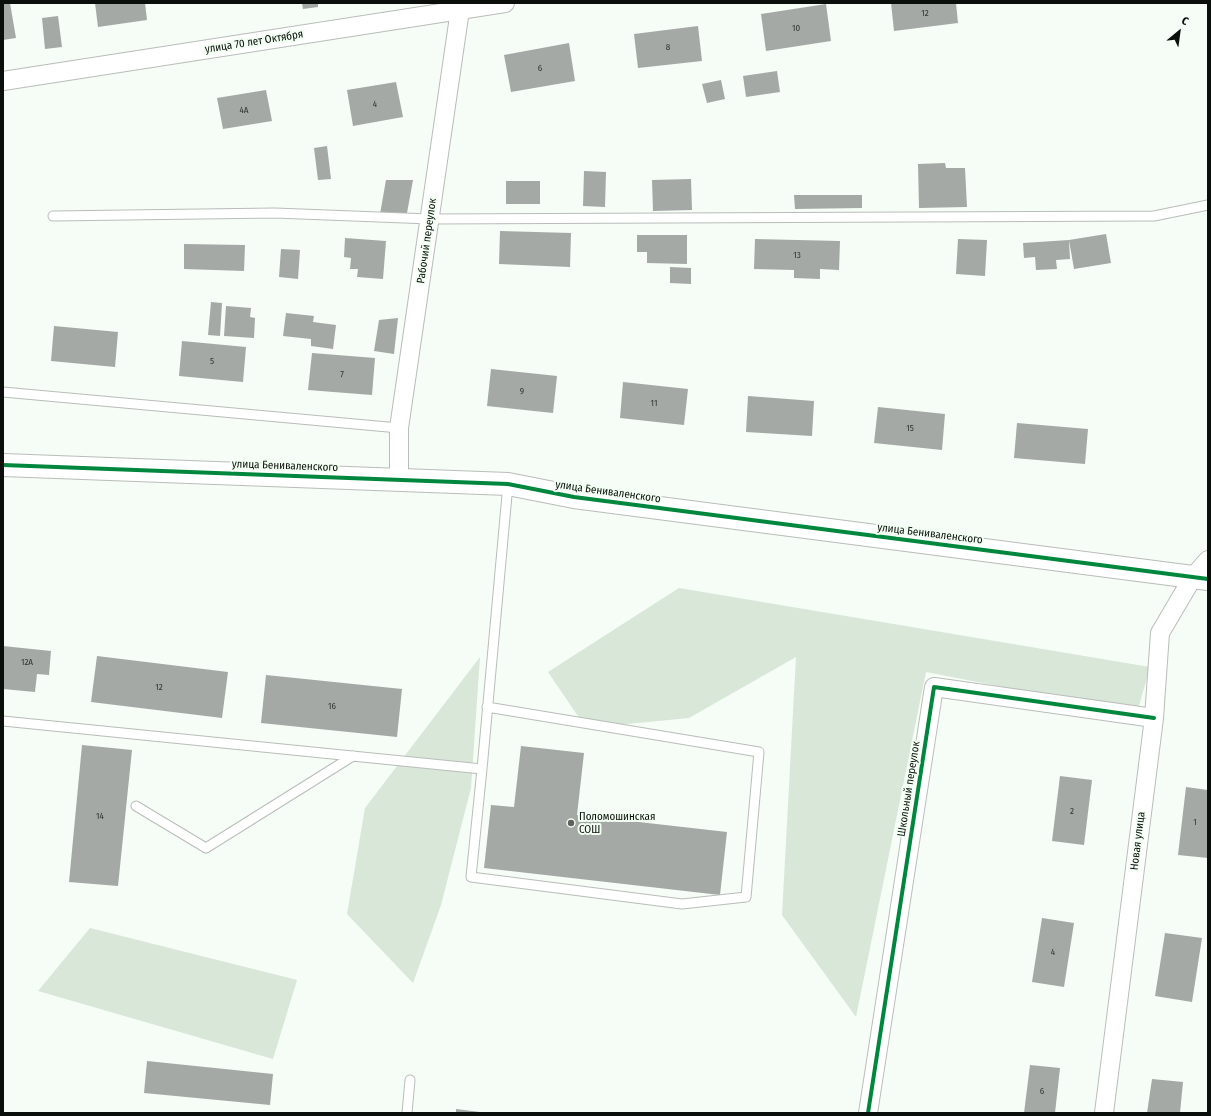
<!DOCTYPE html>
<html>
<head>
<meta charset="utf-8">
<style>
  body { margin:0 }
  #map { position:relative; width:1211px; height:1116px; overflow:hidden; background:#f6fcf6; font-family:"Fira Sans Condensed",sans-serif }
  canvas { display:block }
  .frame { position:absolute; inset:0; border:4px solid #0b0f0b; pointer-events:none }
  .north { position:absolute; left:1159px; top:12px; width:40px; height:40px; -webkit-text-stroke:3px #f3fff3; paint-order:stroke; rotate:29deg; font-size:11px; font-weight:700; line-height:16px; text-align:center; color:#0b0f0b }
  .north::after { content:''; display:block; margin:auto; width:14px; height:18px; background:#0b0f0b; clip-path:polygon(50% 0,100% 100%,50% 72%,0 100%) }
</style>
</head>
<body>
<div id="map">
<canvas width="1211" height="1116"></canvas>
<div class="frame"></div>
<div class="north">С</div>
</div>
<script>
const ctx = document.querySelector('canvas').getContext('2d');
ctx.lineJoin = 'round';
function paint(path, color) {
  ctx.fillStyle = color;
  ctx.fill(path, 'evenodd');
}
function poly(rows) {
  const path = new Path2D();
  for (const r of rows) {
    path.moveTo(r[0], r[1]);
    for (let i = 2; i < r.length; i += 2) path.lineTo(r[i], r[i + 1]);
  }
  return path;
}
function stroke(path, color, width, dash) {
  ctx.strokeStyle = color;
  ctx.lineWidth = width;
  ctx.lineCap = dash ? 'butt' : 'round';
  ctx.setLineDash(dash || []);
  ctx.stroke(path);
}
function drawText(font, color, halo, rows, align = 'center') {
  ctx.font = font + ' "Fira Sans Condensed",sans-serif';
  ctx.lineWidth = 4;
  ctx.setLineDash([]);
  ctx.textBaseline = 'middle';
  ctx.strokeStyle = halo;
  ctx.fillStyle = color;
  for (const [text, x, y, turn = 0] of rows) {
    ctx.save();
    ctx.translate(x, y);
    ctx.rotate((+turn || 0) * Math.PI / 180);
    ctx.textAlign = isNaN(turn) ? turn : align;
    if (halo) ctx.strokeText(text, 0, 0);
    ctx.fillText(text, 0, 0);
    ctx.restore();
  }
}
const green = poly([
  [679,588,1150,667,1137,713,926,672,856,1017,782,915,796,657,689,718,586,728,548,672],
  [480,657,471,788,441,905,413,983,347,914,365,808],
  [90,928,297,980,273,1059,38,991]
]);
const building = poly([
  [3,3,10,3,16,38,3,40],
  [95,3,145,3,147,20,98,27],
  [302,3,318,3,318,7,303,9],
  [891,3,956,3,958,23,894,31],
  [826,4,831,41,766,51,761,14],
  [58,16,62,47,45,49,42,18],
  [698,26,702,61,638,68,634,34],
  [569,43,575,81,511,92,504,55],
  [777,71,780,92,746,97,743,76],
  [721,80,725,99,707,103,702,84],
  [396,82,403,117,353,126,347,90],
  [266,90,272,121,223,129,217,98],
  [327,146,331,179,318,180,314,148],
  [945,163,946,168,965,168,967,207,919,208,918,164],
  [584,171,606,172,605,207,583,206],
  [691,179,692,210,653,211,652,180],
  [386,180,413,180,407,213,380,214],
  [506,181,540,181,540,204,506,204],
  [794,195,862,195,862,208,795,209],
  [500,231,571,233,570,267,499,264],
  [1106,234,1111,263,1074,269,1069,240],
  [637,235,687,235,687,264,647,263,647,252,637,252],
  [345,238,386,241,383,279,357,277,358,269,350,269,351,258,344,257],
  [755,239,840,241,839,270,820,269,820,279,794,278,794,270,754,269],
  [958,239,987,240,985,276,956,274],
  [1069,240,1070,259,1056,260,1057,269,1036,270,1035,257,1024,258,1023,243],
  [184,244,245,245,244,271,184,269],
  [281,249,300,250,298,279,279,277],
  [670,267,691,268,691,284,670,283],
  [211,302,222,303,220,336,208,335],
  [226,306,251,308,250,317,255,318,254,338,224,336],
  [286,313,314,316,313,322,336,325,333,349,311,346,311,339,283,336],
  [398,318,394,354,374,351,379,320],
  [54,326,118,332,115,367,51,361],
  [182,341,246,347,243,382,179,376],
  [312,353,375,358,372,395,308,390],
  [491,369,557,376,553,413,487,406],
  [623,382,688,389,684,425,620,418],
  [748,396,814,401,812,436,746,432],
  [878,407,945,414,942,450,874,443],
  [1017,423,1088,429,1085,464,1014,458],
  [3,646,51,651,49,675,37,674,35,692,3,689],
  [97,656,228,672,222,718,91,702],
  [266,675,402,689,397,737,261,723],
  [82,745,132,750,118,886,69,882],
  [521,746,584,753,577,815,727,832,720,895,484,868,491,805,514,807],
  [1060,776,1092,780,1084,845,1052,841],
  [1186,787,1208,790,1208,858,1178,855],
  [1042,918,1074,923,1064,987,1032,982],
  [1165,933,1202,938,1192,1002,1155,996],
  [147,1061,273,1074,270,1105,144,1093],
  [1030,1065,1060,1068,1055,1113,1024,1113],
  [1152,1079,1183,1082,1180,1113,1147,1113],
  [456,1109,480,1112,480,1113,456,1113]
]);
const service = poly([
  [53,216,275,213,430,219,1154,216,1208,205],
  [3,392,399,428],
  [3,721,482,769,508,484],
  [482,769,471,877,682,904,746,897,759,752,487,707],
  [136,806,206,848,353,756],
  [407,1113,410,1080]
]);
const minor = poly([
  [3,81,505,3],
  [399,479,399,428,461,3],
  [868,1113,934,687,1154,718],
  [1104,1113,1154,718,1160,633,1193,577,1208,560]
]);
const tertiary = poly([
  [3,465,508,484,574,497,1208,579]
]);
const cycleway = poly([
  [3,465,508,484,574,497,1208,579],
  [868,1113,934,687,1154,718]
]);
const markers = [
  [571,823,4,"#5d625d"]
];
const numberNames = [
  ["12",925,13],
  ["10",796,28],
  ["8",668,47],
  ["6",540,68],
  ["4",375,104],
  ["4А",244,110],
  ["13",797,255],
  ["5",212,361],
  ["7",342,374],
  ["9",522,391],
  ["11",654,403],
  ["15",910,428],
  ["12А",27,662],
  ["12",159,687],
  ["16",332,706],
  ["2",1072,811],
  ["14",100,816],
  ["1",1195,822],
  ["4",1053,952],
  ["6",1042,1091]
];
const streetNames = [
  ["улица 70 лет Октября",254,42,-9],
  ["Рабочий переулок",427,241,-82],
  ["улица Бениваленского",285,466,2],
  ["улица Бениваленского",608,492,8],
  ["улица Бениваленского",930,534,7],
  ["Школьный переулок",909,789,-81],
  ["Новая улица",1138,841,-83]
];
const poiNames = [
  ["Поломошинская",579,817],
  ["СОШ",579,830]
];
paint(green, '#d8e7d8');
paint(building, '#a4a9a5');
stroke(service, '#b9bdb9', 11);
stroke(minor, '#b9bdb9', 20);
stroke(tertiary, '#b9bdb9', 24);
stroke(service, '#fefffe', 9);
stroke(minor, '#fefffe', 18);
stroke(tertiary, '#fefffe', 22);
stroke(cycleway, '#00873e', 4);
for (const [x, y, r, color] of markers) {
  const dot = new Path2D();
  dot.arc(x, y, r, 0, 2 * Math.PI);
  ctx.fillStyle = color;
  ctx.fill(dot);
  stroke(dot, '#f3fff3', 1.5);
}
drawText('9px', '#313632', null, numberNames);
drawText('11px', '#0b0f0b', '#f3fff3', streetNames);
drawText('11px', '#0b0f0b', '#f3fff3', poiNames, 'left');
</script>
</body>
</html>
